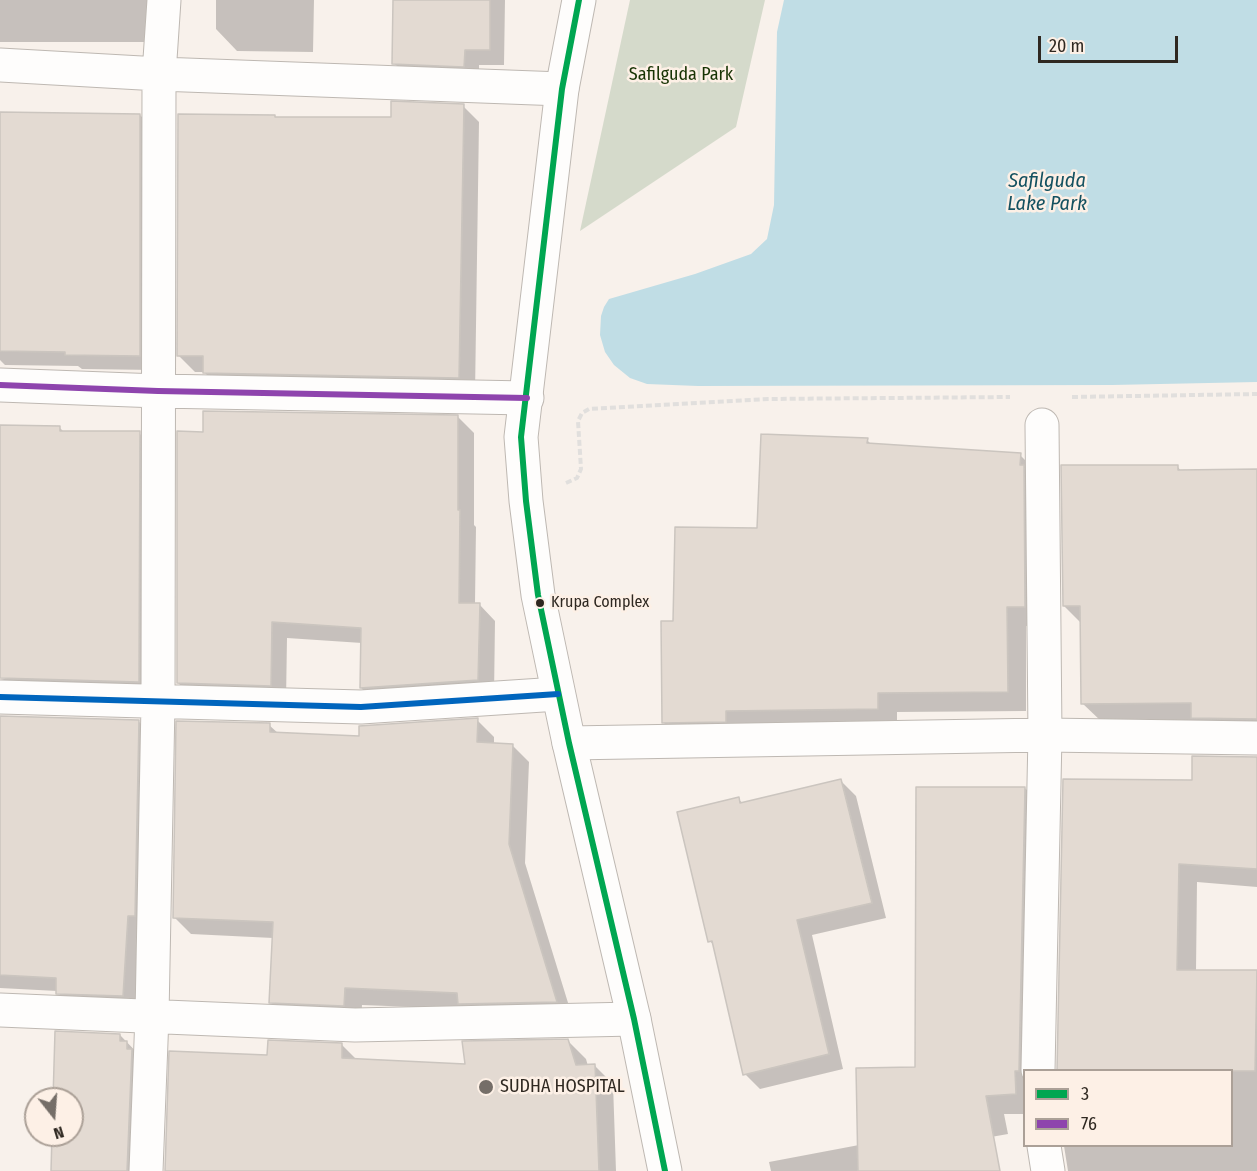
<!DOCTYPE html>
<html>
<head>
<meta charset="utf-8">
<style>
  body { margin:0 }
  #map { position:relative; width:1257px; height:1171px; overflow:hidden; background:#f8f1eb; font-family:"Fira Sans Condensed",sans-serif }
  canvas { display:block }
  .legend { position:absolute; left:1023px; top:1069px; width:210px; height:78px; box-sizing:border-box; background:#fdf0e6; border:2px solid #aba097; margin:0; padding:8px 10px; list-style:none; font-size:18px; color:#2f2821 }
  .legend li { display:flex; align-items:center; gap:12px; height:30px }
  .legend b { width:30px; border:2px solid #aba097 }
  .north { position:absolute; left:24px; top:1087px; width:60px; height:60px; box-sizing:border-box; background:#fdf0e6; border:2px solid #aba097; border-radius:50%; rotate:163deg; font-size:16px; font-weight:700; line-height:24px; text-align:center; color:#2f2821 }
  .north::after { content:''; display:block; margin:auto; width:21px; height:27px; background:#756e68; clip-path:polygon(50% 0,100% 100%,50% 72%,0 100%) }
  .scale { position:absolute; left:1038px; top:36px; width:140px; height:27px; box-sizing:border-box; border:3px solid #2f2821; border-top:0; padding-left:8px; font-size:18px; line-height:21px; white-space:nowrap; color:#2f2821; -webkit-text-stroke:4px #fdf0e6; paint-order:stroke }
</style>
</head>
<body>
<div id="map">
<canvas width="1257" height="1171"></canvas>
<ul class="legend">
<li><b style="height:8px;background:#00a651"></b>3</li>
<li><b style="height:8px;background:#8e44ad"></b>76</li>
</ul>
<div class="north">N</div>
<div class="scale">20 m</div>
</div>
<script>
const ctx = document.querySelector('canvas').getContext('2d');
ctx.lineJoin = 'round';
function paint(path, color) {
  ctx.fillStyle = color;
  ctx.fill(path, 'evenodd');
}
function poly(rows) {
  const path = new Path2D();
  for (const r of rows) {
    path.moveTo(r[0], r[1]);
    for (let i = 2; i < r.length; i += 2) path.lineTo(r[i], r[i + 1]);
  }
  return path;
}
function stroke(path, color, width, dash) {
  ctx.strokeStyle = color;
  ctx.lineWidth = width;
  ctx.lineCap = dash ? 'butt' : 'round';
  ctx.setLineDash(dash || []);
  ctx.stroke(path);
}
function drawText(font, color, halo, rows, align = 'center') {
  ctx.font = font + ' "Fira Sans Condensed",sans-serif';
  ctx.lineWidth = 5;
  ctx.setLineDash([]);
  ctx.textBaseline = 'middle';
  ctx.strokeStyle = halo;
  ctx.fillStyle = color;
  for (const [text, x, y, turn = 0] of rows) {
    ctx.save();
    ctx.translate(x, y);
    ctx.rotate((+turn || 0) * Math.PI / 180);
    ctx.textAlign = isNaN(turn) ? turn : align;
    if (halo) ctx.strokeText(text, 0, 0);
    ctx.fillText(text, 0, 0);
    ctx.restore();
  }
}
const green = poly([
  [630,0,765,0,736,127,580,231]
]);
const water = poly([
  [784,0,1257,0,1257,382,1112,385,698,386,647,384,630,378,614,365,605,352,600,335,601,316,604,307,609,299,695,274,751,254,767,239,774,205,777,32]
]);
const shadow = poly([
  [0,0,161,0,160,42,0,42],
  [216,0,314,0,313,52,237,51,216,29],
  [395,0,505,0,504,65,479,65,479,81,409,78,394,63],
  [463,106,479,122,475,394,221,389,204,372,195,372,179,356,370,120,393,119],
  [0,112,140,115,155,130,154,370,82,369,78,366,5,365,0,360],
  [458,417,474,433,474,525,476,527,475,604,479,604,495,621,494,696,378,704,361,688,362,643,287,638,286,701,195,699,178,683,204,433],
  [0,427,59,427,64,432,139,433,154,448,154,697,0,695,0,680,8,678,0,677],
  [867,440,872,445,1020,455,1039,474,1044,625,1026,626,1026,711,897,712,897,728,682,741,663,722,675,623,758,529],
  [1177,466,1182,472,1257,471,1257,738,1102,722,1082,703,1082,624,1064,606],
  [0,717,138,721,153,735,137,1010,71,1007,57,991,0,988],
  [477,720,494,737,494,745,512,745,529,762,525,863,573,1019,465,1009,362,1005,361,1022,288,1019,271,1002,273,938,191,934,174,917,269,725,279,734,361,737],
  [1257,758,1257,887,1197,882,1196,971,1257,972,1257,1171,1068,1171,1064,1146,1232,1146,1232,1070,1058,1070,1193,781],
  [841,781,856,796,886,918,812,935,843,1069,760,1089,745,1074,715,947,710,941,738,799,744,804],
  [1025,788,1044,808,1024,1070,1024,1114,1004,1114,1008,1134,991,1137,997,1171,771,1171,769,1162,859,1145,917,1069],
  [120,1035,145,1061,146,1171,53,1171,54,1135,72,1135,72,1099,55,1099],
  [568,1041,586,1059,588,1066,595,1066,613,1084,616,1171,166,1171,268,1057,342,1045,358,1061,467,1066]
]);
const building = poly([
  [393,0,490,0,490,50,465,50,464,67,392,64,393,0],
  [391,101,464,104,459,378,203,373,203,356,177,356,178,114,275,115,275,117,391,117,391,101],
  [0,112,140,114,140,356,65,355,65,352,0,351,0,112],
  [203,411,458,415,458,510,460,510,459,603,480,603,478,680,360,688,361,628,272,622,271,686,177,683,177,431,203,432,203,411],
  [0,425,60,426,60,431,140,431,139,682,0,678,0,425],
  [761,434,868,438,867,443,1021,453,1020,465,1024,465,1025,607,1007,607,1008,692,878,693,878,709,726,711,726,722,662,723,661,621,673,621,675,527,757,528,761,434],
  [1061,465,1178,465,1178,470,1257,469,1257,719,1191,718,1191,703,1081,704,1080,606,1063,606,1061,465],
  [0,716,139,720,135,916,128,916,123,996,56,994,56,978,0,975,0,716],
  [478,718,477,742,513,744,509,844,557,1002,458,1004,457,993,345,988,344,1006,269,1003,273,922,173,918,176,721,270,723,270,732,359,736,359,726,478,718],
  [1192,756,1257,757,1257,869,1179,864,1177,970,1257,970,1255,1071,1057,1071,1063,779,1192,780,1192,756],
  [841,779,872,903,797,920,829,1054,743,1075,712,941,708,942,677,812,739,797,740,803,841,779],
  [916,787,1025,787,1019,1071,1015,1071,1016,1094,986,1096,1000,1171,858,1171,856,1068,915,1067,916,787],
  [55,1031,120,1034,120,1041,127,1041,127,1049,132,1049,127,1171,51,1171,52,1135,72,1135,72,1099,53,1099,55,1031],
  [568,1039,576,1065,595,1064,599,1171,165,1171,169,1051,267,1055,268,1040,342,1043,342,1058,465,1064,462,1041,568,1039]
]);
const path = poly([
  [1072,397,1257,394],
  [566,483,577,478,581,469,578,421,582,413,589,409,768,399,1010,397]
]);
const minor = poly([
  [0,65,159,74,562,89],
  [0,385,158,391,527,398],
  [0,697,361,707,558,694],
  [569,743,1045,735,1257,738],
  [0,1010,355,1025,634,1019],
  [1038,1070,1045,735,1042,425],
  [1044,1146,1048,1171],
  [146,1171,152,1016,158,703,159,74,164,0]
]);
const major = poly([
  [579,0,562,89,521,437,526,501,538,595,569,743,634,1019,665,1171]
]);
const bus1 = poly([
  [579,0,562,89,521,437,526,501,538,595,569,743,634,1019,665,1171]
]);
const bus2 = poly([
  [0,385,158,391,527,398]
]);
const bus3 = poly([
  [0,697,361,707,558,694]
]);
const markers = [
  [540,603,5,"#2f2821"],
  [486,1087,8,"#756e68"]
];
const busNames = [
  ["Krupa Complex",551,603]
];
const parkNames = [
  ["Safilguda Park",681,75]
];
const poiNames = [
  ["SUDHA HOSPITAL",500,1087]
];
const waterNames = [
  ["Safilguda",1047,181],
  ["Lake Park",1047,204]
];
paint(green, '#d5dacb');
paint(water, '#c0dde5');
paint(shadow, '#0003');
paint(building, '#e3dad2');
stroke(building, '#cbc5bf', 1.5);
stroke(minor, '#beb8b2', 35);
stroke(major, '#beb8b2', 35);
stroke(path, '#e1dfdd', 4, [6, 3]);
stroke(minor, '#fefdfc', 33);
stroke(major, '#fefdfc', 33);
stroke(bus1, '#00a651', 6);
stroke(bus2, '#8e44ad', 6);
stroke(bus3, '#0065bd', 6);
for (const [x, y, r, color] of markers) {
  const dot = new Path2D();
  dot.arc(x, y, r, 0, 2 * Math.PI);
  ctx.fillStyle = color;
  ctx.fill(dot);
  stroke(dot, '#fdf0e6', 2);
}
drawText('16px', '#2f2821', '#fdf0e6', busNames, 'left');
drawText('18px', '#173303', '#fdf0e6', parkNames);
drawText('18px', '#2f2821', '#fdf0e6', poiNames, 'left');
drawText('italic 20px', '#145160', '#fdf0e6', waterNames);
</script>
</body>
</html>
